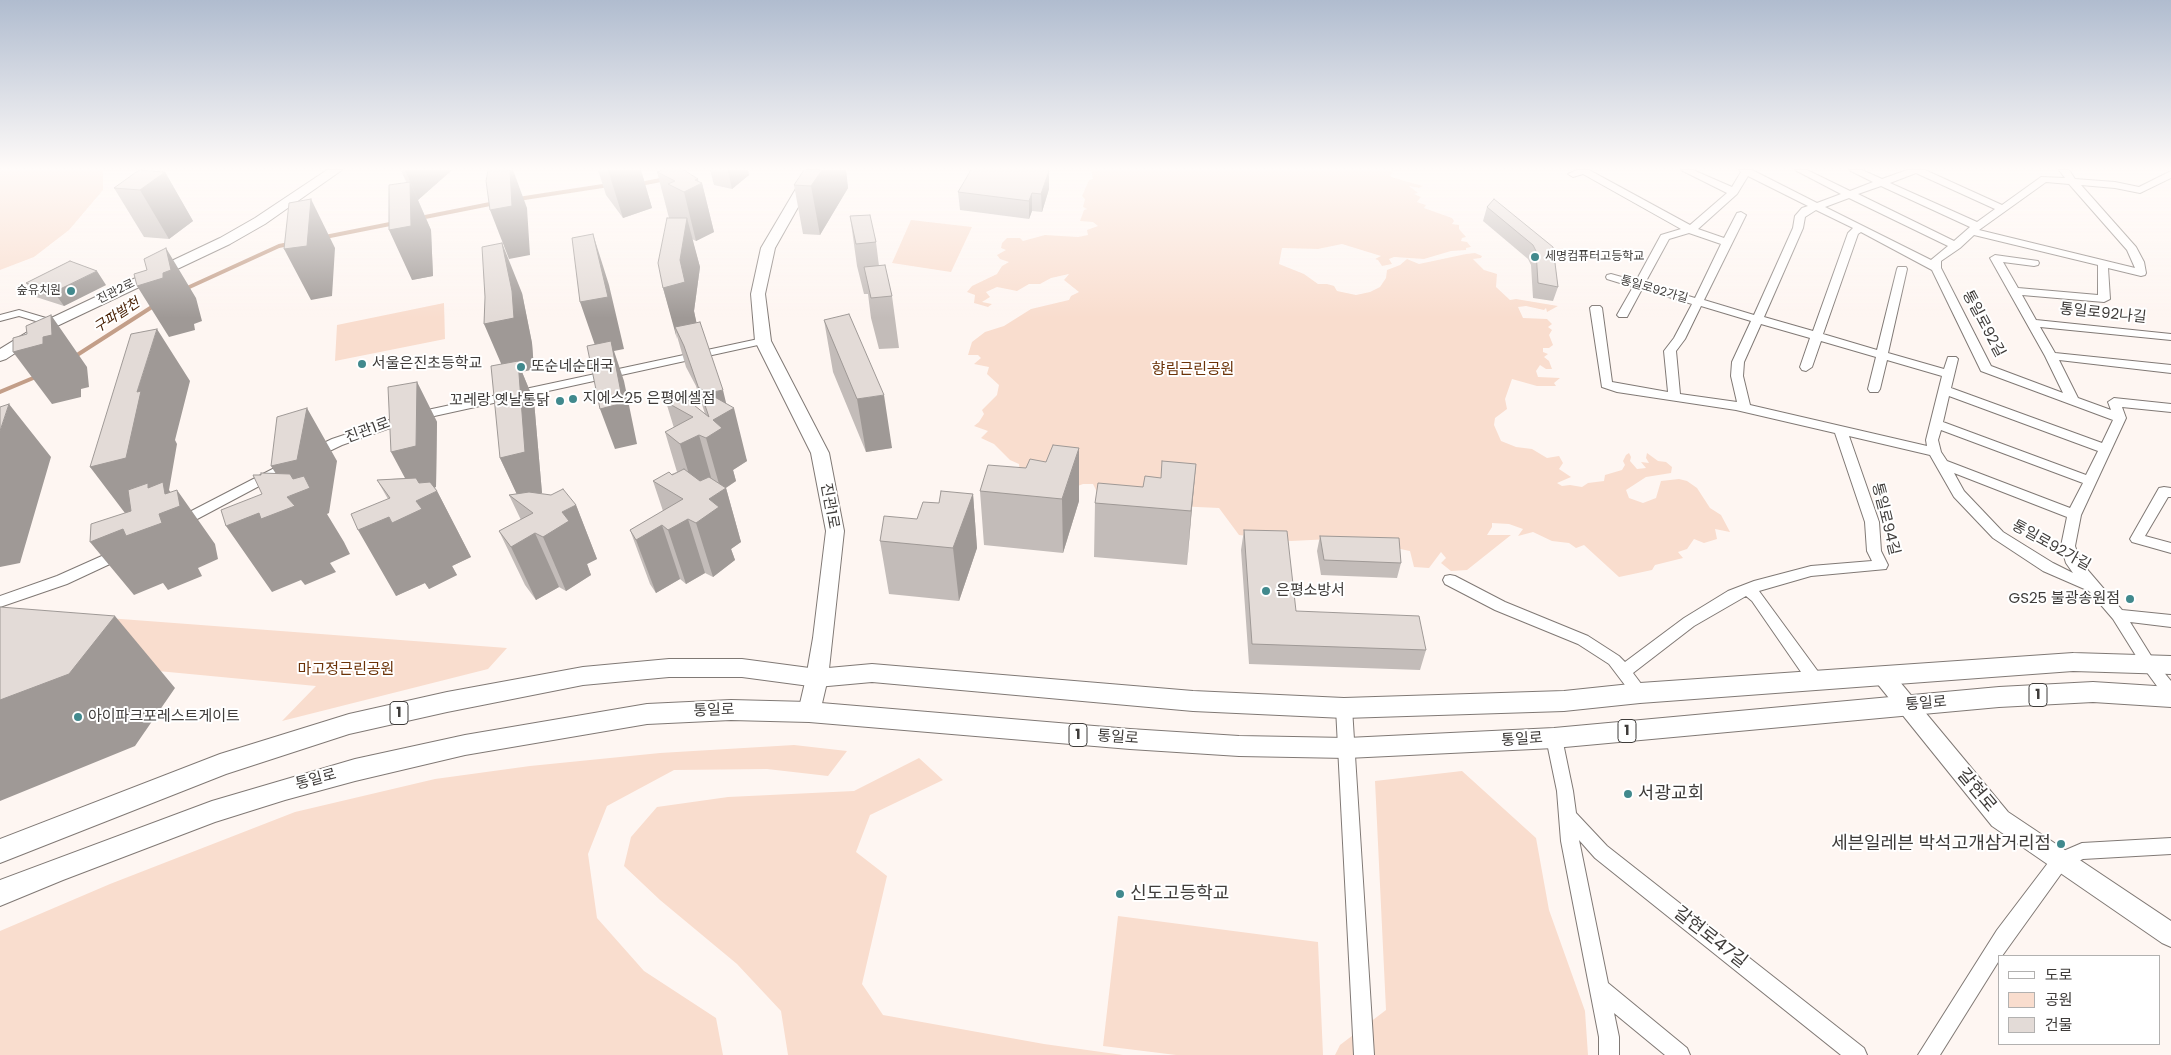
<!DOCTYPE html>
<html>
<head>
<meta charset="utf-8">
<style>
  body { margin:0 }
  #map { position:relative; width:2171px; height:1055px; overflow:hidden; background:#fef6f2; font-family:Poppins,"Noto Sans KR",sans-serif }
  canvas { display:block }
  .legend { position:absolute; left:1998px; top:955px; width:162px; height:90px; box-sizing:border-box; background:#fff; border:1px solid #b2b1b0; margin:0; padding:6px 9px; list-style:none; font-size:15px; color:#3f3c3a }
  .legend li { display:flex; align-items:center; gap:10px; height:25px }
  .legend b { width:25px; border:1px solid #b2b1b0 }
</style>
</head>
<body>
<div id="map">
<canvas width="2171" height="1055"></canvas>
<ul class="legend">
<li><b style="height:6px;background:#fff"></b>도로</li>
<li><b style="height:14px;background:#f9ddce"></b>공원</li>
<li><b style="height:14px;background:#e3dbd7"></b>건물</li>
</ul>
</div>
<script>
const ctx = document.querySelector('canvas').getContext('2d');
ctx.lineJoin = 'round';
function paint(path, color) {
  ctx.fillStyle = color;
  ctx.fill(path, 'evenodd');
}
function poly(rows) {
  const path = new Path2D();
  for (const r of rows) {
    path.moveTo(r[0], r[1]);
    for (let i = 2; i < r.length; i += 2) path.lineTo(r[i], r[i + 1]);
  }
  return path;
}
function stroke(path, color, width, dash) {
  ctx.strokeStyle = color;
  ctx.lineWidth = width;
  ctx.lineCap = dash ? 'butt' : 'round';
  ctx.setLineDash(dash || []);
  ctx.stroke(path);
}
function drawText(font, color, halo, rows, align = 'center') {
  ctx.font = font + ' Poppins,"Noto Sans KR",sans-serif';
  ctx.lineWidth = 4;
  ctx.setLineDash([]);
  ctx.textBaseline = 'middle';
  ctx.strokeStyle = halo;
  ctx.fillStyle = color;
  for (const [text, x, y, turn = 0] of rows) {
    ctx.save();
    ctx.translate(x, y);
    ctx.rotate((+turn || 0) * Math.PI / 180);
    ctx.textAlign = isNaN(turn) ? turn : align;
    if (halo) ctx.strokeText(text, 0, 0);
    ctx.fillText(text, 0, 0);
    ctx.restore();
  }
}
const green = poly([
  [0,170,103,170,103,190,69,230,34,257,0,270],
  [1091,170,1390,170,1393,173,1390,174,1391,177,1423,186,1419,188,1409,186,1418,193,1414,194,1421,197,1417,202,1426,205,1424,208,1452,218,1454,221,1452,224,1459,225,1459,229,1466,237,1462,238,1461,241,1467,242,1471,247,1466,248,1466,250,1451,251,1424,259,1394,257,1389,259,1392,264,1382,266,1378,260,1375,259,1381,256,1342,244,1318,249,1282,248,1279,264,1304,274,1318,284,1327,284,1334,286,1337,291,1356,295,1370,292,1380,287,1386,278,1387,270,1400,265,1407,259,1419,264,1466,254,1475,253,1482,256,1481,258,1473,259,1484,270,1497,274,1496,287,1510,300,1516,299,1558,306,1547,312,1546,308,1544,310,1526,306,1518,307,1523,318,1547,319,1552,324,1548,327,1552,330,1549,335,1553,345,1549,348,1543,348,1543,352,1548,354,1544,357,1549,361,1552,369,1546,369,1540,365,1536,371,1538,377,1560,378,1554,383,1556,386,1537,386,1512,379,1505,399,1507,409,1495,418,1494,425,1501,441,1516,447,1532,449,1547,458,1559,456,1563,463,1559,469,1571,477,1557,483,1562,486,1570,485,1582,487,1588,483,1604,481,1605,475,1622,470,1625,465,1623,461,1626,455,1629,453,1631,457,1630,461,1637,469,1646,468,1641,462,1649,463,1646,458,1647,453,1658,461,1666,462,1672,467,1671,473,1646,477,1626,490,1629,498,1643,503,1656,498,1661,481,1679,479,1687,481,1697,488,1710,508,1721,515,1730,532,1715,529,1717,539,1704,543,1694,539,1687,549,1678,552,1683,558,1655,565,1652,570,1619,577,1584,545,1576,548,1569,543,1552,541,1533,532,1518,536,1523,529,1509,524,1492,523,1492,527,1487,535,1511,535,1467,570,1451,571,1441,563,1446,558,1441,552,1429,568,1414,567,1410,551,1376,544,1331,539,1291,541,1239,535,1219,508,1154,505,1107,491,1097,492,1093,484,1083,484,1075,487,1020,475,1019,464,1010,460,994,444,981,438,988,431,974,426,979,422,984,414,982,410,997,395,999,385,987,374,989,367,974,364,981,358,978,355,968,355,972,342,985,332,1004,326,1031,309,1069,300,1071,296,1079,292,1064,280,1069,274,1051,278,1040,284,1029,284,1017,291,997,287,986,292,990,297,982,302,992,304,988,307,974,303,975,295,967,292,972,286,997,274,1002,266,1009,262,1000,259,997,255,1006,250,1001,248,1002,243,1007,238,1020,238,1023,241,1045,235,1078,237,1088,235,1087,230,1098,226,1093,222,1080,221,1084,210,1087,209,1083,207,1085,199,1082,196,1089,180,1093,179],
  [911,220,972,227,951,272,892,263],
  [444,303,445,339,335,361,337,325],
  [41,613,507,648,488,669,282,721,316,686,0,656],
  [794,745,847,751,828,776,767,769,674,770,607,806,588,854,597,918,644,971,716,1018,723,1055,0,1055,0,931,110,884,295,812,435,779,530,766,660,753],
  [919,758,943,780,870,815,856,852,887,876,862,984,883,1015,1044,1044,1123,1055,788,1055,781,1011,737,964,660,900,624,866,631,837,657,807,728,797,854,791],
  [1462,771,1536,838,1549,910,1585,1011,1588,1055,1335,1055,1340,1045,1386,1010,1375,781],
  [1118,916,1318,942,1323,1055,1176,1055,1103,1046]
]);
const stream = poly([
  [640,184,666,179],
  [518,199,609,185],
  [420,218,495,203],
  [325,237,395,223],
  [185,289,279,246,289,244],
  [74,357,155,305],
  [0,392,38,376]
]);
const street = poly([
  [1577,170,1589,170,1690,225,1727,193,1681,170,1693,170,1732,187,1741,172,1739,170,1752,170,1817,203,1841,194,1795,170,1807,170,1850,191,1873,182,1849,170,1862,170,1882,179,1907,170,1925,170,2002,205,2041,177,2065,178,2059,170,2069,170,2075,179,2115,182,2139,187,2171,171,2171,178,2140,193,2115,188,2081,185,2136,247,2144,262,2146,273,2145,275,2141,276,2108,268,2110,299,2104,302,2022,295,2036,320,2171,334,2171,340,2040,327,2055,353,2171,365,2171,373,2059,360,2078,398,2111,410,2108,402,2114,398,2171,404,2171,412,2122,407,2126,418,2081,515,2075,546,2080,561,2122,610,2171,615,2171,627,2130,622,2153,659,2171,681,2171,699,2165,697,2143,667,2113,619,2089,591,2043,571,1993,538,1954,497,1930,455,1849,436,1879,522,1881,551,1888,565,1886,569,1811,576,1759,591,1822,677,1824,681,1822,685,1816,687,1810,685,1752,601,1746,596,1694,626,1633,673,1648,693,1646,697,1640,699,1634,697,1609,664,1578,644,1495,610,1445,584,1443,580,1445,576,1450,575,1455,576,1505,602,1588,636,1619,656,1625,662,1684,618,1728,591,1754,581,1811,566,1872,561,1867,551,1865,522,1835,433,1736,410,1617,392,1602,387,1590,308,1592,306,1600,306,1602,308,1612,382,1668,392,1664,351,1674,338,1692,304,1642,289,1627,317,1619,317,1617,315,1633,287,1607,279,1606,277,1607,275,1611,274,1636,281,1661,235,1681,229,1583,174,1573,177,1568,174,1577,170],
  [1916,173,1995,209,1977,222,1890,183,1916,173],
  [1748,176,1808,206,1802,208,1795,216,1793,228,1754,315,1704,300,1746,215,1741,212,1737,213,1724,238,1698,229,1737,194,1748,176],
  [2046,182,2069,184,2127,250,2135,268,1979,230,2046,182],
  [1881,186,1970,227,1954,241,1858,194,1881,186],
  [1849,198,1948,246,1931,260,1825,207,1849,198],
  [1816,210,1853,228,1848,233,1813,331,1764,317,1803,228,1805,217,1816,210],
  [1861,232,1932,270,1981,371,2113,420,2102,443,1951,388,1958,359,1956,357,1948,357,1944,369,1888,353,1907,269,1906,267,1898,267,1897,269,1877,350,1823,334,1858,234,1861,232],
  [1689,233,1721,244,1695,298,1645,283,1669,239,1689,233],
  [1974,235,2098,265,2098,295,2018,288,2003,262,2034,266,2038,265,2039,263,2038,261,1995,255,1990,258,2045,356,2063,393,1991,366,1941,268,1941,261,1960,248,1974,235],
  [1701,306,1751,321,1732,362,1731,376,1737,402,1680,394,1676,351,1685,339,1701,306],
  [1761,324,1810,338,1800,367,1802,370,1806,371,1812,367,1821,341,1876,357,1868,389,1870,392,1878,392,1880,389,1887,360,1942,376,1926,440,1927,446,1750,405,1743,376,1744,362,1761,324],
  [1949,396,2098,451,2086,475,1943,422,1949,396],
  [1941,430,2083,483,2070,508,1947,461,1941,452,1938,440,1941,430],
  [1954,473,2067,517,2061,546,2066,563,2073,573,2053,563,2003,532,1964,491,1954,473],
  [19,310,56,321,58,323,52,326,19,316,0,321,0,315,19,310],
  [763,338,767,339,769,341,767,343,407,422,342,445,317,457,307,457,306,454,307,451,332,439,404,415,763,338],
  [290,460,296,464,295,467,184,526,179,528,174,526,172,523,174,520,290,460],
  [2164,487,2171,488,2171,497,2168,497,2145,536,2171,543,2171,553,2132,542,2130,539,2159,488,2164,487],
  [122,547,127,548,129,552,127,556,67,584,0,607,0,596,57,576,122,547],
  [1344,702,1350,703,1352,708,1374,1055,1354,1055,1336,708,1338,703,1344,702],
  [1554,731,1560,733,1562,738,1573,791,1576,813,1607,846,1864,1048,1867,1055,1841,1055,1595,858,1579,840,1608,983,1687,1048,1690,1055,1665,1055,1614,1013,1619,1037,1619,1055,1599,1055,1599,1037,1561,841,1557,791,1546,738,1548,733,1554,731],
  [2171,838,2171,854,2083,859,2066,867,2002,956,2000,956,2000,959,1940,1055,1918,1055,1997,930,2054,855,2082,843,2171,838]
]);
const secondary = poly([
  [327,170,342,170,265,224,230,244,57,326,6,359,0,361,0,349,47,320,220,238,255,218,327,170],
  [807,170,819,170,775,248,765,294,771,341,829,453,844,531,828,678,820,712,817,718,809,721,801,718,798,712,806,678,813,638,826,531,811,453,755,341,751,294,761,248,807,170],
  [1883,668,1890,670,2008,812,2171,921,2171,947,2162,943,1992,826,1876,682,1872,676,1876,670,1883,668]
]);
const primary = poly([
  [2073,653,2171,656,2171,674,2073,671,1640,703,1564,711,1344,718,1193,711,872,682,817,687,742,677,669,677,583,685,447,712,349,734,226,774,0,863,0,839,220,754,349,714,447,692,583,667,669,659,742,659,817,669,872,664,1193,691,1344,698,1564,691,1640,683,2073,653],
  [2093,682,2171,687,2171,707,2093,702,1999,707,1554,748,1347,758,1239,756,1130,749,809,722,731,720,647,724,465,755,355,781,285,800,215,822,63,880,0,906,0,880,212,801,355,759,465,735,647,704,731,700,809,702,1130,729,1239,736,1347,738,1554,728,1999,687,2093,682]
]);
const wall = poly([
  [401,170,452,170,418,200,431,230,433,276,412,280,406,182],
  [598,170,641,170,652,208,623,218,606,195],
  [710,170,748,170,749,175,732,189,714,185],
  [804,170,846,170,848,188,820,235,803,234,794,185],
  [969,170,1048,170,1049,189,1042,212,1032,211,1029,219,960,210,958,192,969,174],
  [165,172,193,221,169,239,144,237,114,188],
  [657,172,699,182,702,183,714,232,696,241,692,239,700,267,694,311,696,322,747,461,733,470,736,481,726,488,741,542,731,549,735,560,713,577,705,573,686,584,680,579,656,593,650,584,630,530,663,511,653,481,677,472,665,432,674,428,666,402,705,414,696,386,686,367,663,288,669,218],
  [1487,207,1553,247,1558,287,1553,301,1533,298,1531,265,1528,259,1483,221],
  [850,216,876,242,879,266,892,296,899,348,879,349,871,318,868,294,864,294,857,266],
  [26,283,106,285,64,306,36,297],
  [522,293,532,343,534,369,522,372,534,401,542,493,539,494,576,505,597,559,587,564,591,575,566,591,559,587,536,600,525,585,499,531,521,520,509,495,517,494,500,458,501,364],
  [824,320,892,448,866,452,833,372],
  [417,382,437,422,436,487,434,488,437,491,471,557,452,566,457,575,429,589,425,583,396,596,388,499,377,480,405,478],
  [1079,448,1079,501,1063,553,984,545,980,491,1026,468,1046,462],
  [1196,464,1187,565,1094,557,1095,503,1143,487],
  [973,494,977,548,959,601,889,594,880,541,917,519,939,503],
  [1244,530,1296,611,1426,650,1420,670,1249,664,1241,550],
  [1320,536,1401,563,1397,578,1321,575,1317,551]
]);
const shadedWall = poly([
  [405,170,452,170,418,200],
  [510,170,513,170,527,208,530,255,509,259,490,210],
  [608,170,641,170,652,208,623,218],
  [728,170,748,170,749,175,732,189],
  [822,170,846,170,848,188,820,235,811,186],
  [1049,171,1049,189,1042,212,1041,194],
  [165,172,193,221,169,239,140,190],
  [698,179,699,185,702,183,714,232,696,241,684,192,695,180],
  [410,182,431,230,433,276,412,280,389,230],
  [1032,193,1032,211,1029,219,1029,201],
  [311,199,335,248,332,296,311,300,284,249],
  [687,218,700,267,694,311,699,334,675,327,677,339,663,288,680,260],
  [593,234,609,285,624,349,614,351,624,381,637,444,615,449,600,409,598,354,580,302],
  [502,243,522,293,532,343,534,369,522,372,534,401,542,493,519,499,500,458,506,375,484,324],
  [166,248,196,298,202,321,194,324,195,330,169,337,137,286,163,273],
  [97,271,106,285,64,306,54,292],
  [51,315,87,367,89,387,81,389,81,397,52,404,13,352,43,337],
  [157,329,190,381,175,440,177,444,169,490,179,505,177,490,215,544,218,559,198,568,202,576,168,590,163,583,134,595,90,542,131,521,90,467,137,392],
  [417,382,437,422,436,487,413,493,391,452],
  [723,390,728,411,734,408,747,461,733,470,736,481,721,491,706,438,712,434,701,395,712,434,709,417,702,395],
  [884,395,892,448,866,452,857,399],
  [9,404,51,457,20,563,0,567,0,431],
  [307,408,337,461,329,513,327,514,344,542,350,554,330,563,336,572,305,585,301,580,272,592,226,526,290,496,271,466],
  [699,435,714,488,696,498,680,444],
  [1079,448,1079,501,1063,553,1062,499],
  [1196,464,1191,518,1187,565,1191,511],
  [726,488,741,542,731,549,735,560,713,577,696,523,709,499],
  [437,491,471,557,452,566,457,575,429,589,425,583,396,596,358,530,416,501],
  [973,494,977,548,959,601,953,548],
  [576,505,597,559,587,564,591,575,566,591,543,537,562,512],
  [688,519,705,573,686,584,668,530],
  [662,525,680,579,656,593,636,540],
  [535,533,559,587,536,600,511,547],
  [115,616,175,688,135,746,0,801,0,700]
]);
const building = poly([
  [139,170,165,172,140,190,114,188,139,170],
  [488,170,510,170,512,206,490,210,486,181,488,170],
  [662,170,684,170,698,179,695,180,702,183,684,192,668,184,675,181,657,172,662,170],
  [804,170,822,170,811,186,794,185,804,170],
  [971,170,1048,170,1049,171,1041,194,1032,193,1029,201,958,192,971,170],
  [410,182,411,226,389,230,389,185,410,182],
  [311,199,307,246,284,249,289,203,311,199],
  [1494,199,1553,247,1558,287,1538,283,1536,251,1533,245,1487,207,1494,199],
  [870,215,876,242,856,244,850,216,870,215],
  [667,218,687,218,680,260,685,282,663,288,658,263,667,218],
  [593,234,608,297,580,302,572,238,593,234],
  [502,243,512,291,514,318,484,324,485,297,482,247,502,243],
  [166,248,171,270,163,273,163,278,137,286,134,274,147,270,144,259,166,248],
  [70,261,97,271,54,292,26,283,70,261],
  [885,265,892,296,871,298,864,267,885,265],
  [849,314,884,395,857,399,824,320,849,314],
  [51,315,52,335,43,337,43,344,13,352,13,338,27,334,26,326,51,315],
  [700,322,723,390,708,393,699,388,701,395,684,346,675,327,700,322],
  [157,329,137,392,141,391,126,458,90,467,131,334,157,329],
  [611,341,623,403,600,409,587,346,611,341],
  [518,361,525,452,500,458,491,366,518,361],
  [417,382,416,446,391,452,388,387,417,382],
  [699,388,734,408,713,420,722,428,706,438,699,435,680,444,665,432,693,417,666,402,680,394,709,417,699,388],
  [9,404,0,431,0,407,9,404],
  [307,408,297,460,271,466,277,417,307,408],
  [1053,445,1079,448,1062,499,980,491,988,465,1026,468,1030,459,1046,462,1053,445],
  [1162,461,1196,464,1191,511,1095,503,1098,483,1143,487,1145,476,1161,478,1162,461],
  [684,469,700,481,709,477,726,488,709,499,719,507,696,523,688,519,668,530,662,525,636,540,630,530,683,499,653,481,669,472,672,475,684,469],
  [261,473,290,474,293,479,304,476,310,488,287,497,295,506,261,519,259,513,226,526,221,510,262,494,253,475,261,475,261,473],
  [416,478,419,483,430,482,437,491,416,501,422,509,392,523,389,517,358,530,351,514,390,498,377,480,416,478],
  [163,482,165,494,177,490,180,506,159,514,162,523,126,536,123,529,90,542,91,524,131,511,128,490,148,483,148,488,163,482],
  [563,489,576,505,562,512,569,521,543,537,535,533,511,547,499,531,533,513,509,495,529,492,551,495,563,489],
  [941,491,973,494,953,548,880,541,884,516,917,519,923,502,939,503,941,491],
  [1244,530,1287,531,1296,611,1419,616,1426,650,1252,644,1244,530],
  [1320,536,1399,538,1401,563,1324,560,1320,536],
  [0,607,115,616,69,674,0,700,0,607]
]);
const markers = [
  [1535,257,5,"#41898d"],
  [71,291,5,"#41898d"],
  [362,364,5,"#41898d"],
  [521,367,5,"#41898d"],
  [573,399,5,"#41898d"],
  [560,401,5,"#41898d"],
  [1266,591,5,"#41898d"],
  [2130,599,5,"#41898d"],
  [78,717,5,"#41898d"],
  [1628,794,5,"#41898d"],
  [2061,844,5,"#41898d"],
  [1120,894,5,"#41898d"]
];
const farPoinames = [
  ["세명컴퓨터고등학교",1545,257],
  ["숲유치원",61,291,"right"]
];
const farStreetnames = [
  ["통일로92가길",1654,290,16],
  ["진관2로",116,292,-26]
];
const farWaternames = [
  ["구파발천",117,316,-33]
];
const shields = [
  [2038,695,18],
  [399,713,18],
  [1627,731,18],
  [1078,735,18]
];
const shieldNames = [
  ["1",2038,695],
  ["1",399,713],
  ["1",1627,731],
  ["1",1078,735]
];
const streetNames = [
  ["통일로92나길",2103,314,6],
  ["통일로92길",1983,324,62],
  ["진관1로",368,431,-20],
  ["진관1로",829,506,80],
  ["통일로94길",1885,519,76],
  ["통일로92가길",2051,546,29],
  ["통일로",1926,704,-5],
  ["통일로",714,711,-2],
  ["통일로",1118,738,4],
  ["통일로",1522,740,-4],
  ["통일로",316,780,-15]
];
const poiNames = [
  ["서울은진초등학교",372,364],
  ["또순네순대국",531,367],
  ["지에스25 은평에셀점",583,399],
  ["꼬레랑 옛날통닭",550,401,"right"],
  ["은평소방서",1276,591],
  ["GS25 불광송원점",2120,599,"right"],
  ["아이파크포레스트게이트",88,717]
];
const parkNames = [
  ["향림근린공원",1193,370],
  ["마고정근린공원",346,670]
];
const nearStreetnames = [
  ["갈현로",1976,791,50],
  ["갈현로47길",1710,938,38]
];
const nearPoinames = [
  ["서광교회",1638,794],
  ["세븐일레븐 박석고개삼거리점",2051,844,"right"],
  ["신도고등학교",1130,894]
];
paint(green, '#f9ddce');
stroke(stream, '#c39e88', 4);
stroke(street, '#807975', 2);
stroke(secondary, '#807975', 2);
stroke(primary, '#807975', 2);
paint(street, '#fff');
paint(secondary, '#fff');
paint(primary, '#fff');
paint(wall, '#c3bcb9');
paint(shadedWall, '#9f9996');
paint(building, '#e3dbd7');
stroke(building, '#9f9996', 1);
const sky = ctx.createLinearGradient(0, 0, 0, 318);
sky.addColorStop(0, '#b0bccf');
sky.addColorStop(0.53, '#fffbf9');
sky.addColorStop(1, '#fffbf900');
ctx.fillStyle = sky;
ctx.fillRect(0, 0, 2171, 318);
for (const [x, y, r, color] of markers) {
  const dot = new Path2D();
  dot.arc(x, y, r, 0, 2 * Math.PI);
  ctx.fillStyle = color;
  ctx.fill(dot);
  stroke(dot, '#fff', 2);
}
drawText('12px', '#3f3c3a', '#fff', farPoinames, 'left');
drawText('12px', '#3f3c3a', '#fff', farStreetnames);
drawText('italic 14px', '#4a2206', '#fff', farWaternames);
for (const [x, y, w] of shields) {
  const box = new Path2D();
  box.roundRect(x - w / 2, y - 11.5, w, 23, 4);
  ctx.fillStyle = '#fff';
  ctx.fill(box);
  stroke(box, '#3f3c3a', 1);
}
drawText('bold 14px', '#3f3c3a', null, shieldNames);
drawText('15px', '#3f3c3a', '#fff', streetNames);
drawText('15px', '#3f3c3a', '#fff', poiNames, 'left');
drawText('15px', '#6b3207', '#fff', parkNames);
drawText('18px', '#3f3c3a', '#fff', nearStreetnames);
drawText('18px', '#3f3c3a', '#fff', nearPoinames, 'left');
</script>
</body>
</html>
